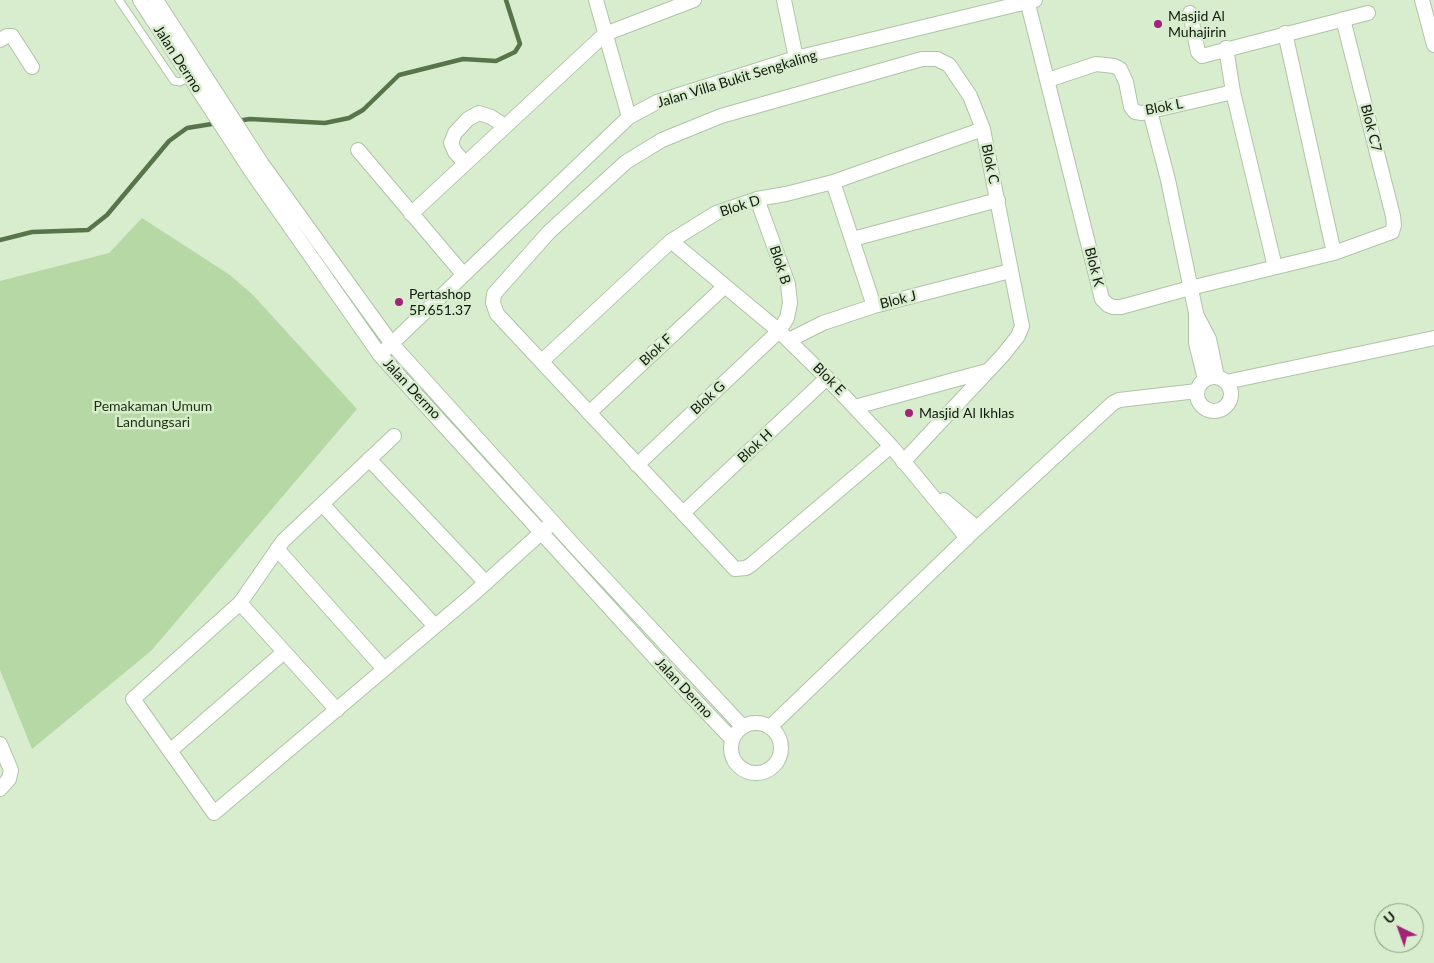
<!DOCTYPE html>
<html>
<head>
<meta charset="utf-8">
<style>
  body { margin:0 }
  #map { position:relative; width:1434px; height:963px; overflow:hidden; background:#d8edce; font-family:Lato,sans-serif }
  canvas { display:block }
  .north { position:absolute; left:1374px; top:903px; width:50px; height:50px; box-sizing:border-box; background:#d8edce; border:1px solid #889881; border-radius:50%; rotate:318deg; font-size:14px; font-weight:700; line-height:20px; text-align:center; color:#11180d }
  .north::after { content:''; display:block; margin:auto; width:18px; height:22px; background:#a22476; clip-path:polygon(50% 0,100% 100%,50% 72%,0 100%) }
</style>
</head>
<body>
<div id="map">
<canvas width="1434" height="963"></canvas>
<div class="north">U</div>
</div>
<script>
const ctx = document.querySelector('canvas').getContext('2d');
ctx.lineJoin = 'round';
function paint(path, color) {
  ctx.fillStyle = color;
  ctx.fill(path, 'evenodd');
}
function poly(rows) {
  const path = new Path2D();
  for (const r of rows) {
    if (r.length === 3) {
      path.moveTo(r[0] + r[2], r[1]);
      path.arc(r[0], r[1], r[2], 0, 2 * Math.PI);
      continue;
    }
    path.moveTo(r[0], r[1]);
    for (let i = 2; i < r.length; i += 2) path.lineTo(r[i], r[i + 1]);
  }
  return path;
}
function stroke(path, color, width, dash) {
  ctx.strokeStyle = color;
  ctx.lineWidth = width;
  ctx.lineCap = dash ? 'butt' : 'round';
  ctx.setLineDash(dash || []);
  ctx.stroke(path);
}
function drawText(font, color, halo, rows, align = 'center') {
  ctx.font = font + ' Lato,sans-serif';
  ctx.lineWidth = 5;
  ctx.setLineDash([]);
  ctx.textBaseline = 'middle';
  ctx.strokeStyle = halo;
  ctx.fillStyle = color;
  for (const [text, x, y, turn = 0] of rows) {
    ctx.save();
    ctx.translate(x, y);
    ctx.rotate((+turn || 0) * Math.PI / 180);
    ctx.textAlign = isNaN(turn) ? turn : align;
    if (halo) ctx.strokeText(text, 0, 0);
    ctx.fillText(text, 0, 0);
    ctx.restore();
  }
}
const green = poly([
  [142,218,230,275,253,295,357,409,151,651,32,749,0,670,0,281,109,253]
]);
const stream = poly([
  [236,121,250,119,325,123,349,118,363,110,399,75,463,59,496,61,515,52,520,44,506,0],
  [0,240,32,232,88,230,107,215,169,141,187,128,218,123]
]);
const lane = poly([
  [119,0,174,81,180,82,189,77]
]);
const street = poly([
  [140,0,251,171,380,355,669,673,732,739],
  [156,0,262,164,392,344,579,551,743,727],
  [596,0,629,117],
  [784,0,796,58],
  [1027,0,1100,291,1102,299,1108,305,1113,307,1121,307,1190,288,1334,253,1392,232,1394,225,1393,216,1343,19],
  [1422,0,1434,45],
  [1190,13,1198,52,1202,56,1368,13],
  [1285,33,1334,253],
  [0,40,7,36,12,36,32,67],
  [1226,48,1233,92,1275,267],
  [1048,80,1096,64,1114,66,1120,69,1126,82,1131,107,1135,112,1142,113,1233,92],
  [1150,111,1168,180,1196,313,1196,343,1205,379],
  [358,150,463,274],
  [465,163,455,152,451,143,455,133,468,119,479,113,491,117,505,126],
  [833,182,874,306],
  [411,214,605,34,694,0],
  [853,239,998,200],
  [671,241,779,331,827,378,891,446,967,538],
  [1197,316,1209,339,1217,377],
  [789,340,823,323,874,306,1010,271],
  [385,350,629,117,657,102,796,58,1035,0],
  [542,361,671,241,716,213,757,199,786,194,833,182,983,129],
  [1214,394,17],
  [1226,382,1434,338],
  [855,407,987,371],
  [589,413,724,287],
  [394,436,283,541,240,603,133,699,214,813,471,596,553,522],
  [891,446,752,564,746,568,735,569,497,314,493,303,494,294,549,232,626,162,662,140,721,116,922,59,937,59,949,65,970,96,983,129,1022,326,1018,336,1003,355,903,462],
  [369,459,486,583],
  [637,465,779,331,787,318,790,303,788,284,757,199],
  [944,500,977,528],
  [322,504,435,626],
  [683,513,827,378],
  [277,549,384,669],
  [240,603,337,710],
  [756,748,25],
  [770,727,977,528,1113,403,1119,400,1197,391],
  [0,744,11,770,9,779,0,789],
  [170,751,284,652]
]);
const markers = [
  [1158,24,5,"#a22476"],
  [399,302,5,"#a22476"],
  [909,413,5,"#a22476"]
];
const poiNames = [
  ["Masjid Al",1168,16],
  ["Muhajirin",1168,32],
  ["Pertashop",409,294],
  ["5P.651.37",409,310],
  ["Masjid Al Ikhlas",919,413]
];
const streetNames = [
  ["Jalan Dermo",178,59,57],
  ["Jalan Villa Bukit Sengkaling",737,79,-17],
  ["Blok L",1164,107,-11],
  ["Blok C7",1371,128,76],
  ["Blok C",990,164,78],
  ["Blok D",740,206,-18],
  ["Blok B",780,265,72],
  ["Blok K",1094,267,76],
  ["Blok J",898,300,-14],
  ["Blok F",656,350,-43],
  ["Blok E",829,379,45],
  ["Jalan Dermo",412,389,47],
  ["Blok G",708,398,-43],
  ["Blok H",755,446,-43],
  ["Jalan Dermo",684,688,47]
];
const parkNames = [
  ["Pemakaman Umum",153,406],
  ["Landungsari",153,422]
];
paint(green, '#b5d8a5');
stroke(stream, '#58744b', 4.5);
stroke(lane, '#afc4a6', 9);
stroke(street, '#afc4a6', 16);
stroke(lane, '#fff', 7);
stroke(street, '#fff', 14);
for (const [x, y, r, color] of markers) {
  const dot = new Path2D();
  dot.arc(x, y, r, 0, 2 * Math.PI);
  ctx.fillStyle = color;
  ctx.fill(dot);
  stroke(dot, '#d8edce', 2);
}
drawText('14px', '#11180d', '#d8edce', poiNames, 'left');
drawText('14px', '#11180d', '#d8edce', streetNames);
drawText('14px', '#1a320c', '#d8edce', parkNames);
</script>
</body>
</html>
